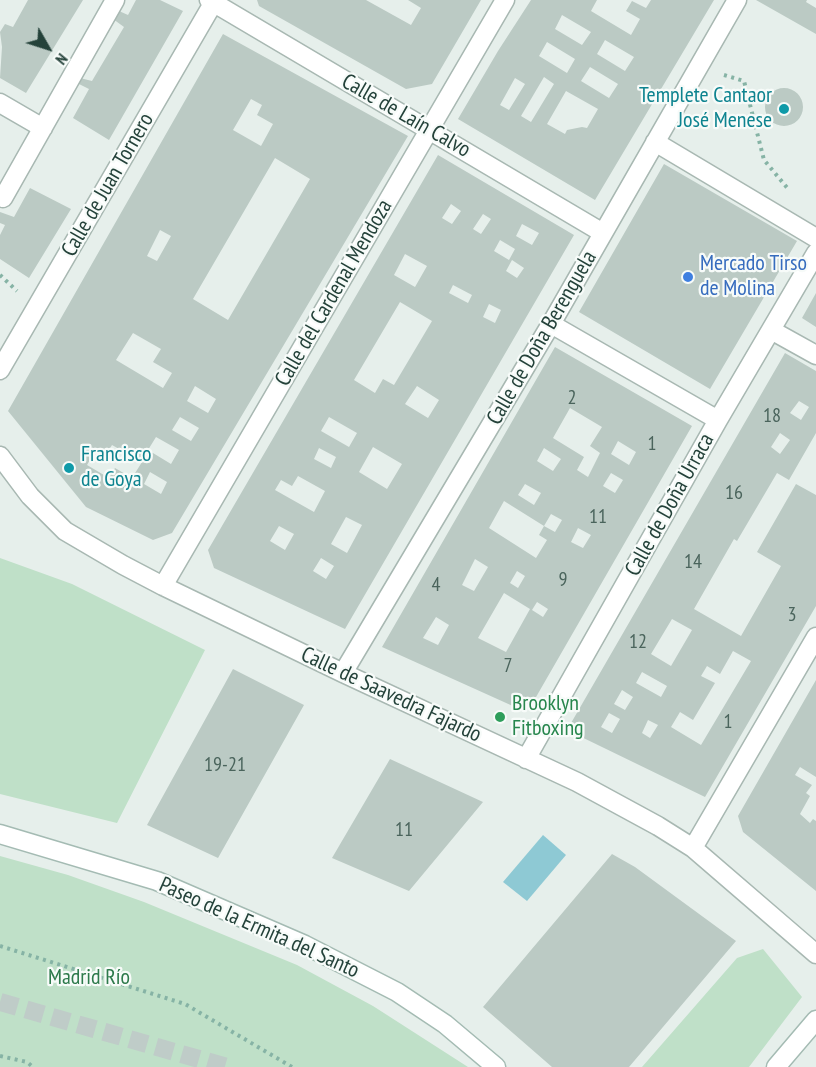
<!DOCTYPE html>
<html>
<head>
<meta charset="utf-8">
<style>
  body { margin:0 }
  #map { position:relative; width:816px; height:1067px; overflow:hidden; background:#e6efeb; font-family:"PT Sans Narrow",sans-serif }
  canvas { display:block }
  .north { position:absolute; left:18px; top:18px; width:60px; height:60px; -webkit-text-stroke:4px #f7fbf9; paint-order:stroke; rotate:129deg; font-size:16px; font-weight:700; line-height:24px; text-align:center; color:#24423a }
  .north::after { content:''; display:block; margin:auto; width:21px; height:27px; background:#24423a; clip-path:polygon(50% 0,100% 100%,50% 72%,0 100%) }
</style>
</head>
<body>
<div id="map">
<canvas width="816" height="1067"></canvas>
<div class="north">N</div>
</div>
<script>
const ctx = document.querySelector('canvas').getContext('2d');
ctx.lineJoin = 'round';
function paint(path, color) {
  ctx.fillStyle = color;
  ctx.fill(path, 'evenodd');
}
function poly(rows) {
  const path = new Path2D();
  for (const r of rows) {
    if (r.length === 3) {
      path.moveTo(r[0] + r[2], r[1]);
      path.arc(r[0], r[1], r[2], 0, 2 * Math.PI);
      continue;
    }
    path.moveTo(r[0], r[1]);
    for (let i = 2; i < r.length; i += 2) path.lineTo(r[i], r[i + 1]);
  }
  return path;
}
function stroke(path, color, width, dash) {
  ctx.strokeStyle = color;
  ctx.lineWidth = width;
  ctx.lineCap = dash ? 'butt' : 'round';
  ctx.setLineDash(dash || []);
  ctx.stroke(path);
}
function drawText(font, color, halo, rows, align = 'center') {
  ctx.font = font + ' "PT Sans Narrow",sans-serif';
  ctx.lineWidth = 4.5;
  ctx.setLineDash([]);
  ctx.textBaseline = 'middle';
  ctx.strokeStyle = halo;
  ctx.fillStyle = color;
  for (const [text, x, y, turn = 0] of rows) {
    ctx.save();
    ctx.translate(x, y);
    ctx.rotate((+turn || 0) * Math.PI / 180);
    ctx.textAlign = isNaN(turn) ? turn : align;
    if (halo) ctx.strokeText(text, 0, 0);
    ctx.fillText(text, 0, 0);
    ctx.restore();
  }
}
const green = poly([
  [0,558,72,584,205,650,117,823,0,794],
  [0,856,68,875,144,902,297,965,373,1006,468,1067,0,1067],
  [763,949,802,997,749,1067,642,1067,737,958]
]);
const water = poly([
  [543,835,566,855,527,901,503,882]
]);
const building = poly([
  [28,0,83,0,26,93,0,78,2,47,0,32,5,24,13,27],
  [136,0,160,0,183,11,109,140,73,118,89,89,77,83,80,78,92,81,124,27,113,19,119,11,128,15],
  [257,0,366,0,411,25,421,8,408,0,481,0,432,84,406,89,259,6],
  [531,0,597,0,591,11,631,35,640,19,626,11,632,1,646,8,651,0,714,0,595,200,458,119,498,51],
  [562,15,591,32,582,45,555,29],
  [605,40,634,57,625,71,597,54],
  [547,42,575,59,567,73,539,56],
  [590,67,618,84,609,98,581,81],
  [544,77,554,84,531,122,521,116],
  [515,78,525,84,509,110,500,105],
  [566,91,598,109,587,128,582,127,567,130,565,134,547,124],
  [756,0,807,0,806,2,816,8,816,34],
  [223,34,408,136,172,533,153,540,86,507,8,411],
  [251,99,262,105,257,115,273,124,261,146,233,130],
  [275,158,310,179,228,320,193,299],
  [160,230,171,236,157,261,147,256],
  [133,333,161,349,153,362,172,373,163,388,116,360],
  [195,386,216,399,208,413,187,401],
  [180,417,199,428,191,441,172,430],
  [156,437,179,450,171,464,148,450],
  [112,445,142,462,132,478,115,468,109,478,87,465,95,451,105,457],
  [150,472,167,482,161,494,144,484],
  [784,107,19],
  [438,155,574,235,345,629,214,568,208,550],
  [451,204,461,211,452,224,442,218],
  [483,214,491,219,481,234,473,229],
  [522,224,539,233,532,245,516,236],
  [500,240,515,249,509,260,494,251],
  [405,254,427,266,415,287,394,275],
  [512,260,524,268,517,278,506,271],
  [453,285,472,295,468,303,449,293],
  [400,302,432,321,394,385,383,379,375,393,354,380],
  [489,304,501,310,495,323,483,317],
  [417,386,439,400,428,418,405,404],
  [329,417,357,433,349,447,321,431],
  [373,447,402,464,387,489,359,472],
  [319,448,336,457,331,468,314,459],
  [298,476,325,491,314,512,275,490,281,480,292,486],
  [346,517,362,525,347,553,331,544],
  [279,526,294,534,285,550,270,541],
  [321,558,334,566,326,579,313,571],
  [664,164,797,241,710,389,579,312],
  [30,188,71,209,29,278,0,259,0,235,5,225,0,223,0,212,14,217],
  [816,293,816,327,802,318],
  [555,347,692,426,532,704,515,707,382,647],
  [570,408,602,427,590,446,600,453,588,477,577,470,584,457,553,438],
  [618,441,636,452,629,465,611,454],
  [544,448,561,459,553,471,537,461],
  [611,473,623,480,615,493,603,486],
  [525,484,541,493,534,505,518,495],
  [504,501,544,526,539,535,547,540,536,558,489,528],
  [551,514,562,520,555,532,544,526],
  [578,528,591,535,583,548,571,542],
  [475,559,488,567,474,591,462,585],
  [517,571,525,576,518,588,510,583],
  [504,593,530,609,506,652,478,638],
  [537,602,548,609,543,617,532,610],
  [436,617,449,625,438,645,423,638],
  [785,353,816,371,816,433,789,480,777,473,737,541,734,539,694,609,741,636,781,566,757,552,796,484,816,495,816,606,705,797,567,730],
  [799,401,809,407,801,420,790,413],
  [780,433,790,440,780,454,771,447],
  [672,619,692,630,671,666,651,654],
  [733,651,751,661,701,745,671,727,680,712,693,720,715,683,701,676,707,666,720,674],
  [642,672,667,686,661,697,636,683],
  [622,690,633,697,625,710,614,704],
  [609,713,620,719,612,733,601,727],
  [648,720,658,725,650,738,642,733],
  [233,669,304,705,218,858,147,825],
  [816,680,816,777,800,767,795,775,812,785,806,793,810,796,800,814,810,823,813,819,816,821,816,891,743,832,738,816],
  [390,759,483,802,409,891,332,858],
  [612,854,635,867,736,941,629,1067,552,1067,483,1007]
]);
const highwayTunnel = poly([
  [0,1002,227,1067]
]);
const path = poly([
  [724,75,744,81,764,160,789,190],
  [0,275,17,291],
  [0,946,185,1004,292,1067],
  [0,1056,27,1062,33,1067]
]);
const street = poly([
  [209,0,603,233],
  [0,103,43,128],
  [655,142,816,238],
  [3,198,115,0],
  [551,324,718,420],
  [771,330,816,355],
  [0,370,215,0],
  [0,456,30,496,65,531,123,565,163,586,343,673,577,782,658,826,693,848,816,954],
  [163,586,505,0],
  [343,673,551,324,737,0],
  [526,759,718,420,816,253],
  [693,848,816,637]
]);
const secondary = poly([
  [0,834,157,881,305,945,397,992,445,1024,496,1067],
  [776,1067,816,1020]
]);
const markers = [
  [784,109,6,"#0f9aa8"],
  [688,277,6,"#3f7fe0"],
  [69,468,6,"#0f9aa8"],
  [500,717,6,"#2e9e5b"]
];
const numberNames = [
  ["2",572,398],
  ["18",772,416],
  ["1",652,444],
  ["16",734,493],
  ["11",598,517],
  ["14",693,562],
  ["9",563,580],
  ["4",436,585],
  ["3",792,615],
  ["12",638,642],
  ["7",508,666],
  ["1",728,722],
  ["19-21",225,765],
  ["11",404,830]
];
const cultureNames = [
  ["Templete Cantaor",772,96],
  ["José Menese",772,121],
  ["Francisco",81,455,"left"],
  ["de Goya",81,480,"left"]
];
const streetNames = [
  ["Calle de Laín Calvo",406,116,30],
  ["Calle de Juan Tornero",108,185,-60],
  ["Calle del Cardenal Mendoza",334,293,-60],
  ["Calle de Doña Berenguela",542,338,-60],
  ["Calle de Doña Urraca",670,505,-61],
  ["Calle de Saavedra Fajardo",391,695,25],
  ["Paseo de la Ermita del Santo",259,928,24]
];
const shopNames = [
  ["Mercado Tirso",700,264],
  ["de Molina",700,289]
];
const leisureNames = [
  ["Brooklyn",512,704],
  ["Fitboxing",512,729]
];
const parkNames = [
  ["Madrid Río",89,978]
];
paint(green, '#bfe0c8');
paint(water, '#8ec9d4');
paint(building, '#bbcac4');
stroke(highwayTunnel, '#bfccc8', 18, [18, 9]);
stroke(street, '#a8b8b2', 21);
stroke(secondary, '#a4bbb3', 21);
stroke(path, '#86b3a5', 4, [3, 4.5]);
stroke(street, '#fff', 18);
stroke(secondary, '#fff', 18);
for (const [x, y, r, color] of markers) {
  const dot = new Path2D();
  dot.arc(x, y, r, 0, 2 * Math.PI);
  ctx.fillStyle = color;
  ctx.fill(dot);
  stroke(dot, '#f7fbf9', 2);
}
drawText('20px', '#4a645c', null, numberNames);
drawText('22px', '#0d838f', '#f7fbf9', cultureNames, 'right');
drawText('22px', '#24423a', '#f7fbf9', streetNames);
drawText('22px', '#366cbe', '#f7fbf9', shopNames, 'left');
drawText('22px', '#27864d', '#f7fbf9', leisureNames, 'left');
drawText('22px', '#2d7a4b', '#f7fbf9', parkNames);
</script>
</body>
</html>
